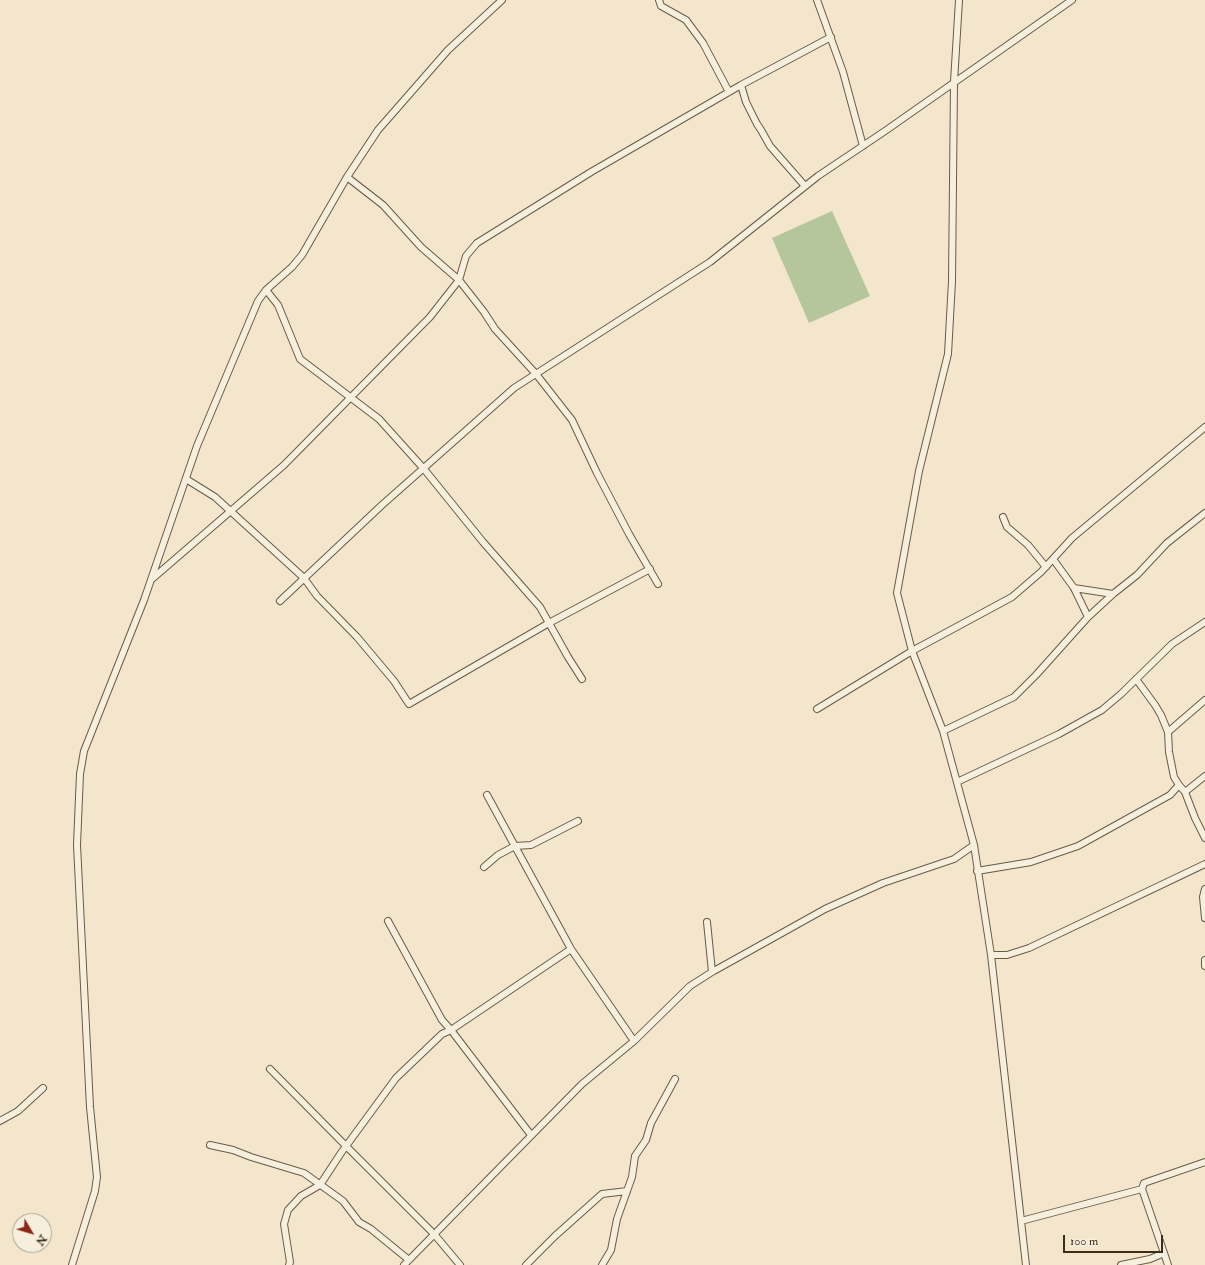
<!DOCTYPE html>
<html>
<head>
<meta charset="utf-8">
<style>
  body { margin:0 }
  #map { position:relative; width:1205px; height:1265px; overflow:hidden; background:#f3e6cc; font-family:"IM FELL Double Pica",serif }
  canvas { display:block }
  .north { position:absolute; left:12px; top:1213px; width:40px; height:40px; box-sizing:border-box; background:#f7efde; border:1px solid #aca18f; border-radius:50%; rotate:128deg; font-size:11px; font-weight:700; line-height:16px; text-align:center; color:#3c2d18 }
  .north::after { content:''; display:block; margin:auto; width:14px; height:18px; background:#8f2418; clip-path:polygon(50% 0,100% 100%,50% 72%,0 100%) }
  .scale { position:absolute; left:1063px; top:1235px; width:100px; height:18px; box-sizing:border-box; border:2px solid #3c2d18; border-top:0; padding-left:5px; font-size:12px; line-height:14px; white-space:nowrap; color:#3c2d18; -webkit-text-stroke:3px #f7efde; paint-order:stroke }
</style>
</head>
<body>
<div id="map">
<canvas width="1205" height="1265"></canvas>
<div class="north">N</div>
<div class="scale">100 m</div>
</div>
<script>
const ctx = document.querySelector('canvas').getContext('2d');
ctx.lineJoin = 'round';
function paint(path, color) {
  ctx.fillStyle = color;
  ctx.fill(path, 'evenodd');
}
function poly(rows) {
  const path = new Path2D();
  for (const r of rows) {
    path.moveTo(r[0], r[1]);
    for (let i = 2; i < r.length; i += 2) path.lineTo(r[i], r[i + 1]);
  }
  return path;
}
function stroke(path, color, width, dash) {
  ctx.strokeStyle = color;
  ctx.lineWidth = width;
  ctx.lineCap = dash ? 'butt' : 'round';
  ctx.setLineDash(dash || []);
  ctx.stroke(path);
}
const green = poly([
  [832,211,870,296,809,323,772,238]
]);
const street = poly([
  [659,0,661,6,686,20,703,43,729,92],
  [817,0,843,72,863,146],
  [959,0,954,82,952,281,948,354,919,471,897,593,912,651,943,731,974,845,991,955,1026,1265],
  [741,85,746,102,757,124,761,130,770,146,805,186],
  [347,177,383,205,421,247,459,280,484,312,495,329,536,374,572,420,597,473,629,534,658,584],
  [266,290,278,305,300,359,379,419,424,469,483,542,540,607,568,657,582,679],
  [186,479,215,497,304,578,317,596,357,637,394,681,409,704,549,623,650,569],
  [1003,517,1007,527,1028,545,1046,567],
  [1053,559,1074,588,1088,617],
  [152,579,284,465,430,317,459,280,466,256,477,243,591,172,741,85,831,37],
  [1074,588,1113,594],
  [280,601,382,505,514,388,710,262,818,176,885,131,1072,0],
  [1136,679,1155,705,1161,715,1168,732,1169,752,1174,777,1179,785,1185,792,1195,818,1205,838],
  [817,709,912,651,1012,597,1041,572,1072,538,1205,427],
  [943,731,1014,697,1036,675,1088,617,1113,594,1137,575,1167,543,1205,513],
  [1168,732,1205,700],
  [957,782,1059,734,1102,710,1121,694,1172,644,1205,622],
  [1185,792,1205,776],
  [487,795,571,949,634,1041],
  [484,867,498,855,515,846,531,845,578,821],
  [977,871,1031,862,1078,846,1170,795,1179,785],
  [1205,889,1203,897,1205,918],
  [388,921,442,1020,451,1030,531,1135],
  [707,922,712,972],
  [991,955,1007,955,1029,948,1205,864],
  [1205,960,1205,966],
  [270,1069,346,1146,434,1234,460,1265],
  [0,1121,18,1111,43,1088],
  [210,1145,233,1150,251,1157,304,1173,343,1201,359,1222,371,1229,409,1260],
  [1021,1221,1142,1189],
  [1164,1253,1168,1265],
  [72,1265,95,1191,97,1177,90,1107,77,845,80,774,84,751,144,600,197,446,258,301,266,290,292,267,302,255,347,177,378,130,448,50,502,0],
  [289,1265,290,1262,284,1224,288,1210,301,1196,320,1185,341,1153,396,1078,442,1034,451,1030,571,949],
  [404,1265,582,1084,634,1041,690,986,712,972,825,909,883,883,954,859,974,845],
  [526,1265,555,1236,602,1194,627,1191],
  [602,1265,611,1250,617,1219,632,1177,635,1156,646,1140,651,1123,675,1079],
  [1121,1265,1150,1259,1164,1253,1142,1189,1144,1183,1205,1162]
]);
paint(green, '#b5c69d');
stroke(street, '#6a5b45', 8);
stroke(street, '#f7efde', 6);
</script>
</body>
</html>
